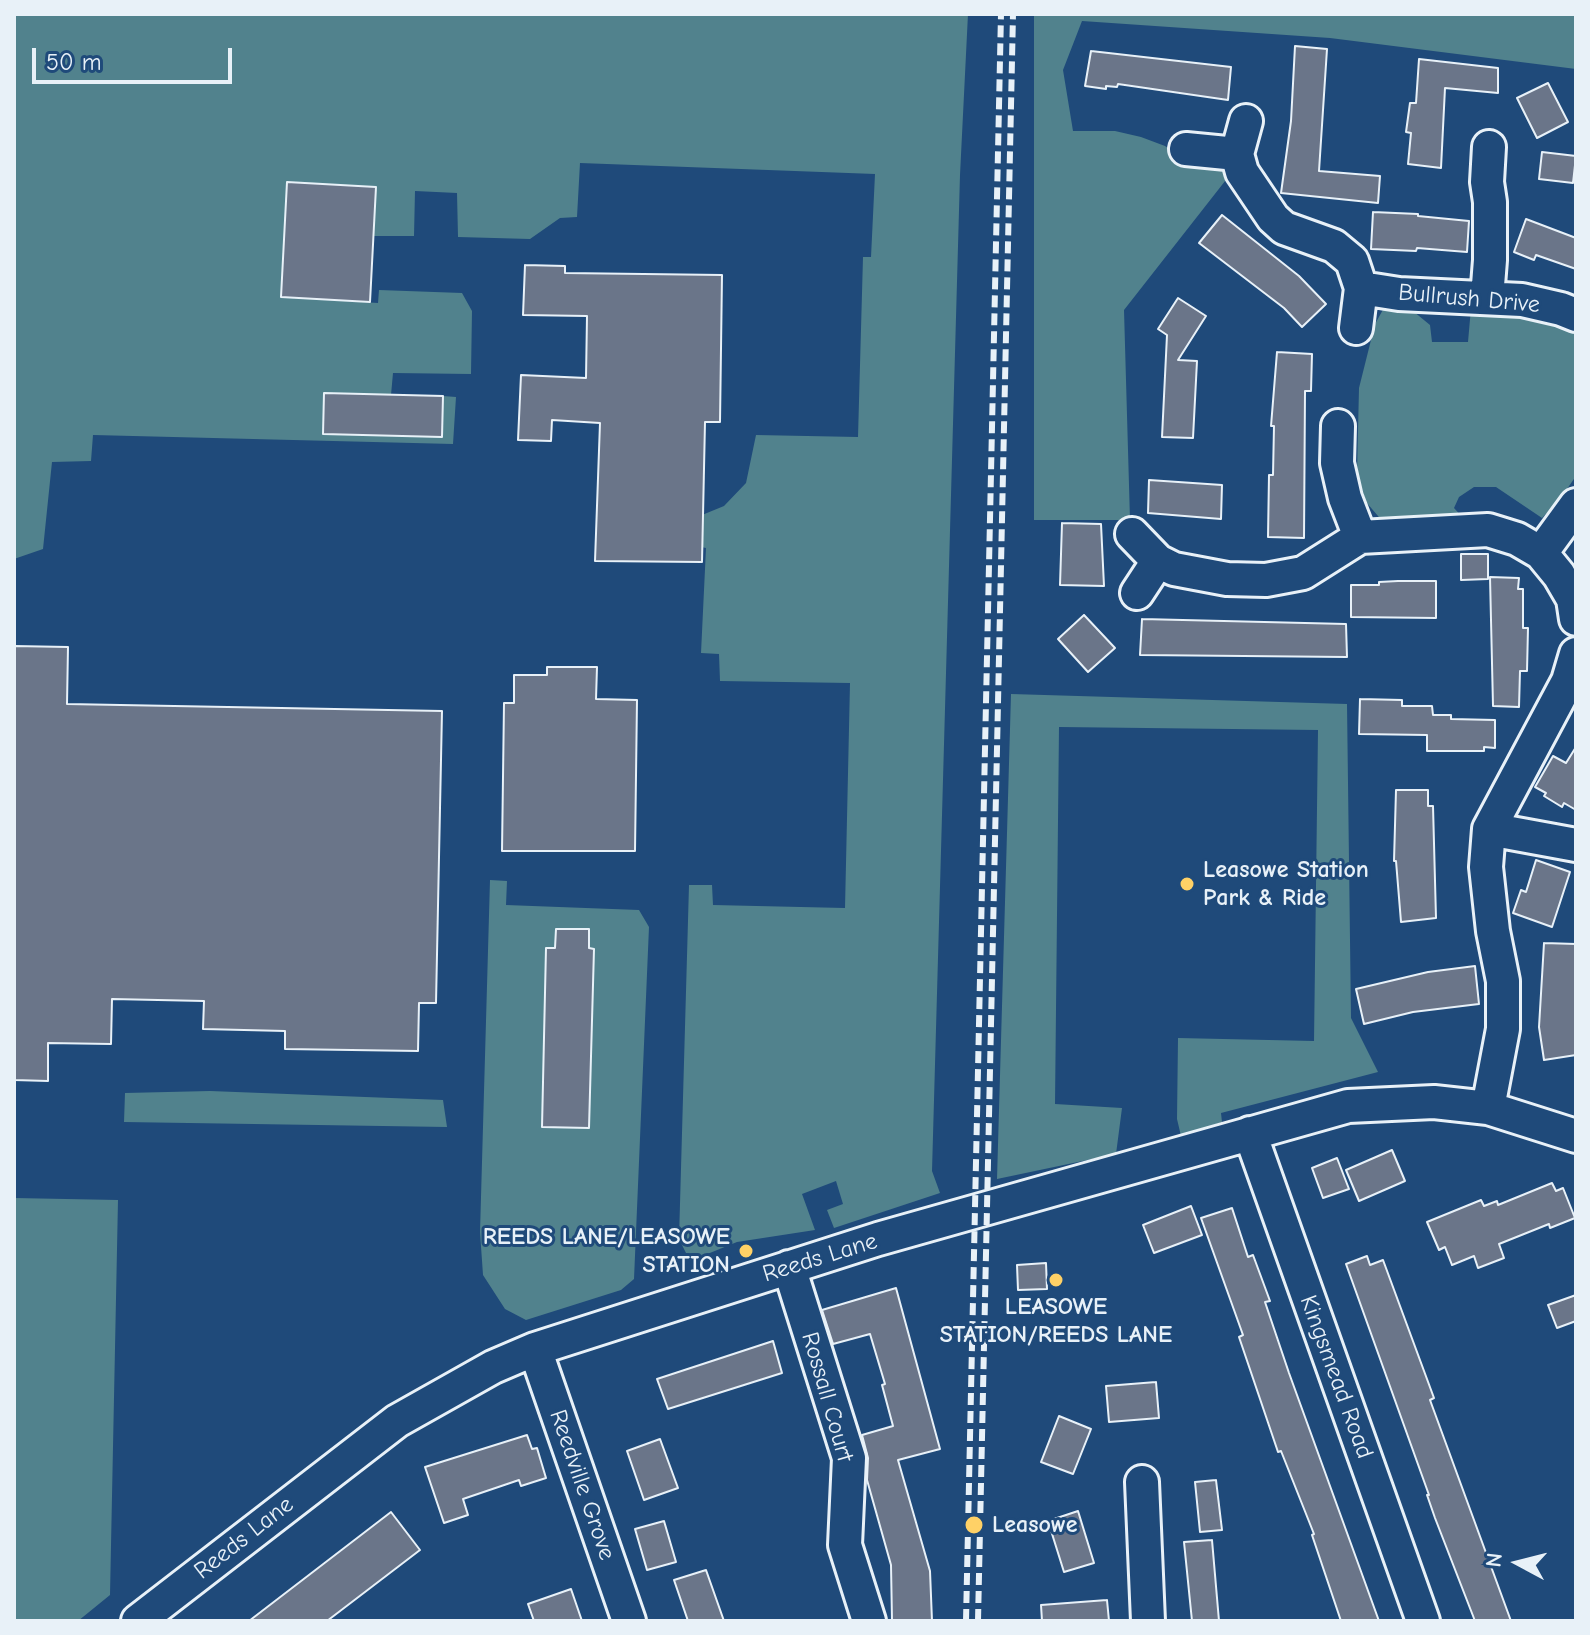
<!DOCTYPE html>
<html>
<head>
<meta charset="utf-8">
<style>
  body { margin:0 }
  #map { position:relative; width:1590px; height:1635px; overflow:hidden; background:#1f4a7a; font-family:"Comic Neue",sans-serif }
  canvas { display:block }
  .frame { position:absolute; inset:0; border:16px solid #e8f1f8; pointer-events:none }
  .north { position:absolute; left:1478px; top:1523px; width:80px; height:80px; -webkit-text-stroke:6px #1f4a7a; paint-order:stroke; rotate:277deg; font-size:22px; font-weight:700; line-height:32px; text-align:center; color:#e8f1f8 }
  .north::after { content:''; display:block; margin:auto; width:28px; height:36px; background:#e8f1f8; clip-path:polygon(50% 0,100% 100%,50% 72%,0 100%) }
  .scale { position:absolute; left:32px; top:48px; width:200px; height:36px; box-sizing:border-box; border:4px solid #e8f1f8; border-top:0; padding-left:10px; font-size:24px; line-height:28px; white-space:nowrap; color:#e8f1f8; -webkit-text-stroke:6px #1f4a7a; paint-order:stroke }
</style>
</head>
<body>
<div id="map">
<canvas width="1590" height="1635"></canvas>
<div class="frame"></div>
<div class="north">N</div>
<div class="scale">50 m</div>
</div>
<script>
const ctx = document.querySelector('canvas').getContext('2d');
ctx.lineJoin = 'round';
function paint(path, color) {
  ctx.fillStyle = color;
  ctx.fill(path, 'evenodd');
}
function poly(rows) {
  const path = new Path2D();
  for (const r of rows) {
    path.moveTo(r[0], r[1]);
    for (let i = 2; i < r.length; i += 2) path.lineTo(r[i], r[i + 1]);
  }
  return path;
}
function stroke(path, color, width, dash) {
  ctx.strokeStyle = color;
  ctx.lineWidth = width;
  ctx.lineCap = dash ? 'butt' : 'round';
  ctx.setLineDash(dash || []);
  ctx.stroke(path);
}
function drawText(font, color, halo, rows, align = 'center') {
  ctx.font = font + ' "Comic Neue",sans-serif';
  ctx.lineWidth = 6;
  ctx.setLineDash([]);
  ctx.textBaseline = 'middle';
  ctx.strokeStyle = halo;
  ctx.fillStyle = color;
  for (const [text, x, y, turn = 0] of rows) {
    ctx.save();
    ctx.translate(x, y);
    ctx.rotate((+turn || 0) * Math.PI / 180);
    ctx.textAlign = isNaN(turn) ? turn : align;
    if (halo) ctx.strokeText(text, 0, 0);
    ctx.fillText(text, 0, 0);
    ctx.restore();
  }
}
const green = poly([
  [14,14,968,14,960,175,932,1171,940,1193,834,1228,827,1210,843,1204,836,1181,802,1194,815,1230,737,1242,690,1261,679,1239,689,885,712,885,713,905,845,908,850,683,720,681,719,654,701,653,706,548,701,547,702,515,724,506,746,483,756,435,858,437,863,257,871,257,875,174,580,163,577,217,560,218,530,239,458,237,457,193,415,191,414,236,374,236,376,187,288,182,282,297,378,303,379,290,462,293,472,311,471,374,393,373,391,395,325,393,442,436,443,396,456,397,453,444,93,435,91,461,52,462,43,549,14,559],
  [1034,14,1576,14,1576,69,1330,38,1082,21,1063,70,1073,131,1115,131,1141,137,1165,146,1180,157,1210,163,1229,176,1124,310,1130,520,1034,520],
  [1402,302,1430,325,1432,342,1468,342,1471,308,1564,317,1576,325,1576,476,1560,499,1542,518,1496,487,1474,487,1459,497,1454,508,1465,520,1384,523,1366,502,1357,474,1359,388,1375,324,1385,306],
  [1011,694,1347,704,1351,1018,1378,1072,1221,1113,1222,1122,1181,1136,1177,1119,1178,1038,1314,1041,1318,730,1059,727,1055,1104,1122,1108,1116,1154,997,1179],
  [490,880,507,881,506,905,639,910,649,927,634,1279,621,1290,526,1320,505,1309,483,1275,480,1232],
  [546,948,594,949,589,1128,542,1126],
  [210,1091,443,1100,447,1127,124,1122,125,1093],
  [14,1198,118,1200,110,1595,78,1621,14,1621]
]);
const building = poly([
  [1295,46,1327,49,1319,171,1380,176,1378,203,1281,193,1291,121,1295,46],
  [1091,51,1231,67,1228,100,1118,84,1117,87,1106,86,1106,89,1085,86,1091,51],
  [1419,59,1498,68,1498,93,1445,88,1441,168,1408,164,1411,133,1406,132,1410,103,1416,103,1419,59],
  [1548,83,1568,122,1537,138,1517,98,1548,83],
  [1542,152,1576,156,1573,183,1539,179,1542,152],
  [287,182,376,187,370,302,281,297,287,182],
  [1373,212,1418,214,1418,216,1469,221,1467,252,1417,248,1416,251,1371,249,1373,212],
  [1222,215,1299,276,1326,304,1302,327,1284,308,1199,243,1222,215],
  [1526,219,1576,238,1576,269,1536,255,1534,260,1514,252,1526,219],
  [525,265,565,266,565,273,722,275,720,422,705,422,702,562,595,561,600,423,552,420,551,441,518,440,521,375,586,378,587,316,523,315,525,265],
  [1178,298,1206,316,1178,360,1197,361,1193,438,1162,437,1167,335,1158,329,1178,298],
  [1277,352,1312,354,1311,391,1305,391,1304,538,1268,537,1269,475,1273,475,1274,426,1271,426,1277,352],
  [324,393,443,396,442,437,323,434,324,393],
  [1149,480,1222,485,1221,519,1148,513,1149,480],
  [1062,523,1101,524,1104,586,1060,585,1062,523],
  [1461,554,1488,554,1488,579,1461,580,1461,554],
  [1490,577,1519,578,1518,589,1523,589,1523,628,1528,628,1527,671,1520,671,1519,707,1493,706,1490,577],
  [1398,581,1436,581,1436,618,1351,617,1351,585,1379,585,1379,582,1398,581],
  [1084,615,1115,648,1088,672,1058,639,1084,615],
  [1142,619,1346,624,1347,657,1140,655,1142,619],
  [14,646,68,647,67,704,442,711,436,1003,419,1003,418,1051,285,1049,285,1031,203,1029,204,1001,112,999,111,1044,48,1043,48,1081,14,1080,14,646],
  [547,667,597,667,596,699,637,700,635,851,502,851,504,703,514,703,514,675,547,675,547,667],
  [1360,699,1402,700,1402,706,1432,706,1433,715,1451,715,1451,719,1495,720,1495,748,1484,747,1484,751,1427,751,1427,735,1359,734,1360,699],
  [1576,747,1576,810,1564,803,1562,807,1544,796,1546,793,1535,787,1553,756,1566,763,1576,747],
  [1396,790,1428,790,1428,806,1433,806,1436,918,1401,922,1396,861,1394,861,1396,790],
  [1536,860,1570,872,1552,927,1513,913,1521,890,1526,892,1536,860],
  [556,929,589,929,589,948,594,949,589,1128,542,1127,546,948,555,948,556,929],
  [1544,943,1576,944,1576,1055,1544,1060,1539,1027,1544,943],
  [1475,966,1479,1004,1413,1012,1364,1024,1356,989,1428,972,1475,966],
  [1392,1150,1405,1181,1359,1201,1346,1170,1392,1150],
  [1337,1158,1349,1189,1323,1198,1312,1168,1337,1158],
  [1552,1183,1556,1191,1563,1188,1575,1218,1550,1228,1549,1224,1499,1244,1504,1258,1478,1268,1474,1256,1452,1265,1445,1247,1439,1250,1427,1222,1481,1200,1484,1206,1497,1201,1498,1205,1552,1183],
  [1191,1206,1202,1235,1154,1253,1143,1225,1191,1206],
  [1232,1208,1248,1257,1253,1255,1270,1301,1265,1302,1289,1373,1379,1621,1341,1621,1312,1535,1314,1534,1281,1451,1278,1452,1239,1337,1243,1335,1201,1218,1232,1208],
  [1367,1256,1370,1265,1383,1260,1434,1398,1430,1400,1511,1621,1475,1621,1435,1518,1427,1495,1429,1495,1346,1264,1367,1256],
  [1046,1263,1047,1289,1018,1290,1017,1265,1046,1263],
  [896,1288,940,1449,898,1460,930,1571,932,1621,892,1621,891,1565,867,1480,868,1458,862,1435,893,1426,882,1385,885,1384,870,1334,833,1344,822,1310,896,1288],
  [1576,1295,1576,1321,1557,1328,1548,1305,1576,1295],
  [773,1341,782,1373,668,1409,657,1379,773,1341],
  [1156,1382,1159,1418,1109,1422,1106,1386,1156,1382],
  [1059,1416,1091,1429,1073,1474,1041,1462,1059,1416],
  [527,1435,532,1449,537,1448,546,1478,521,1486,519,1480,463,1499,468,1515,444,1523,425,1467,527,1435],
  [660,1439,678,1488,644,1500,627,1451,660,1439],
  [1216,1480,1222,1530,1200,1532,1195,1482,1216,1480],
  [1078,1511,1094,1563,1064,1572,1048,1521,1078,1511],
  [391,1512,420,1550,327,1621,249,1621,391,1512],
  [664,1521,676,1562,647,1570,635,1529,664,1521],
  [1212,1540,1219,1621,1192,1621,1184,1542,1212,1540],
  [706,1570,724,1621,688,1621,674,1580,706,1570],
  [571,1589,582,1621,534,1621,528,1604,571,1589],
  [1107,1600,1109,1621,1042,1621,1041,1605,1107,1600]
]);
const minor = poly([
  [1186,149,1237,154,1242,172,1273,218,1284,228,1334,246,1352,261,1361,288,1399,294,1522,300,1561,309,1576,315],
  [1237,154,1246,121],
  [1487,298,1490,260,1490,202,1487,182,1489,147],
  [1356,328,1361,288],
  [1338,426,1337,463,1345,498,1360,537],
  [1132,534,1158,561,1174,569,1227,579,1266,580,1303,573,1360,537,1488,530,1517,539,1541,553,1559,575,1573,599,1576,619],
  [1541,553,1576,505],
  [1137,593,1158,561],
  [1489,829,1576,845],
  [1488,1108,1503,1029,1503,981,1493,931,1486,867,1489,829,1568,681,1576,654],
  [1250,1133,1423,1621],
  [789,1267,849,1458,845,1545,869,1621],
  [535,1349,629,1621],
  [1142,1482,1148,1621],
  [138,1621,397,1421,493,1367,535,1349,878,1239,1348,1106,1434,1102,1488,1108,1576,1136]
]);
const rail = poly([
  [966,1621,1001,14],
  [978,1621,1013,14]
]);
const markers = [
  [1187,884,8,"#ffd166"],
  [746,1251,8,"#ffd166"],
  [1056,1280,8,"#ffd166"],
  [974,1525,10,"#ffd166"]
];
const streetNames = [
  ["Bullrush Drive",1469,299,5],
  ["Reeds Lane",820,1258,-17],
  ["Kingsmead Road",1336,1377,70],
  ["Rossall Court",827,1397,74],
  ["Reedville Grove",582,1485,71],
  ["Reeds Lane",244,1538,-38]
];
const poiNames = [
  ["Leasowe Station",1203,870],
  ["Park & Ride",1203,898],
  ["REEDS LANE/LEASOWE",730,1237,"right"],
  ["STATION",730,1265,"right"],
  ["LEASOWE",1056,1307,"center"],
  ["STATION/REEDS LANE",1056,1335,"center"],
  ["Leasowe",992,1525]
];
paint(green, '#51828d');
paint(building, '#6a7589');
stroke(building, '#e8f1f8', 2);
stroke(minor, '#e8f1f8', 38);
stroke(minor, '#1f4a7a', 32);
stroke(rail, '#e8f1f8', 6, [12, 6]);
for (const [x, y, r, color] of markers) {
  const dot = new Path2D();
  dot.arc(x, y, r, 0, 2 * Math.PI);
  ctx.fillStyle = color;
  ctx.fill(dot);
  stroke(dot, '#1f4a7a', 3);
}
drawText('24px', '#e8f1f8', '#1f4a7a', streetNames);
drawText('bold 24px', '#e8f1f8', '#1f4a7a', poiNames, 'left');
</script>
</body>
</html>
